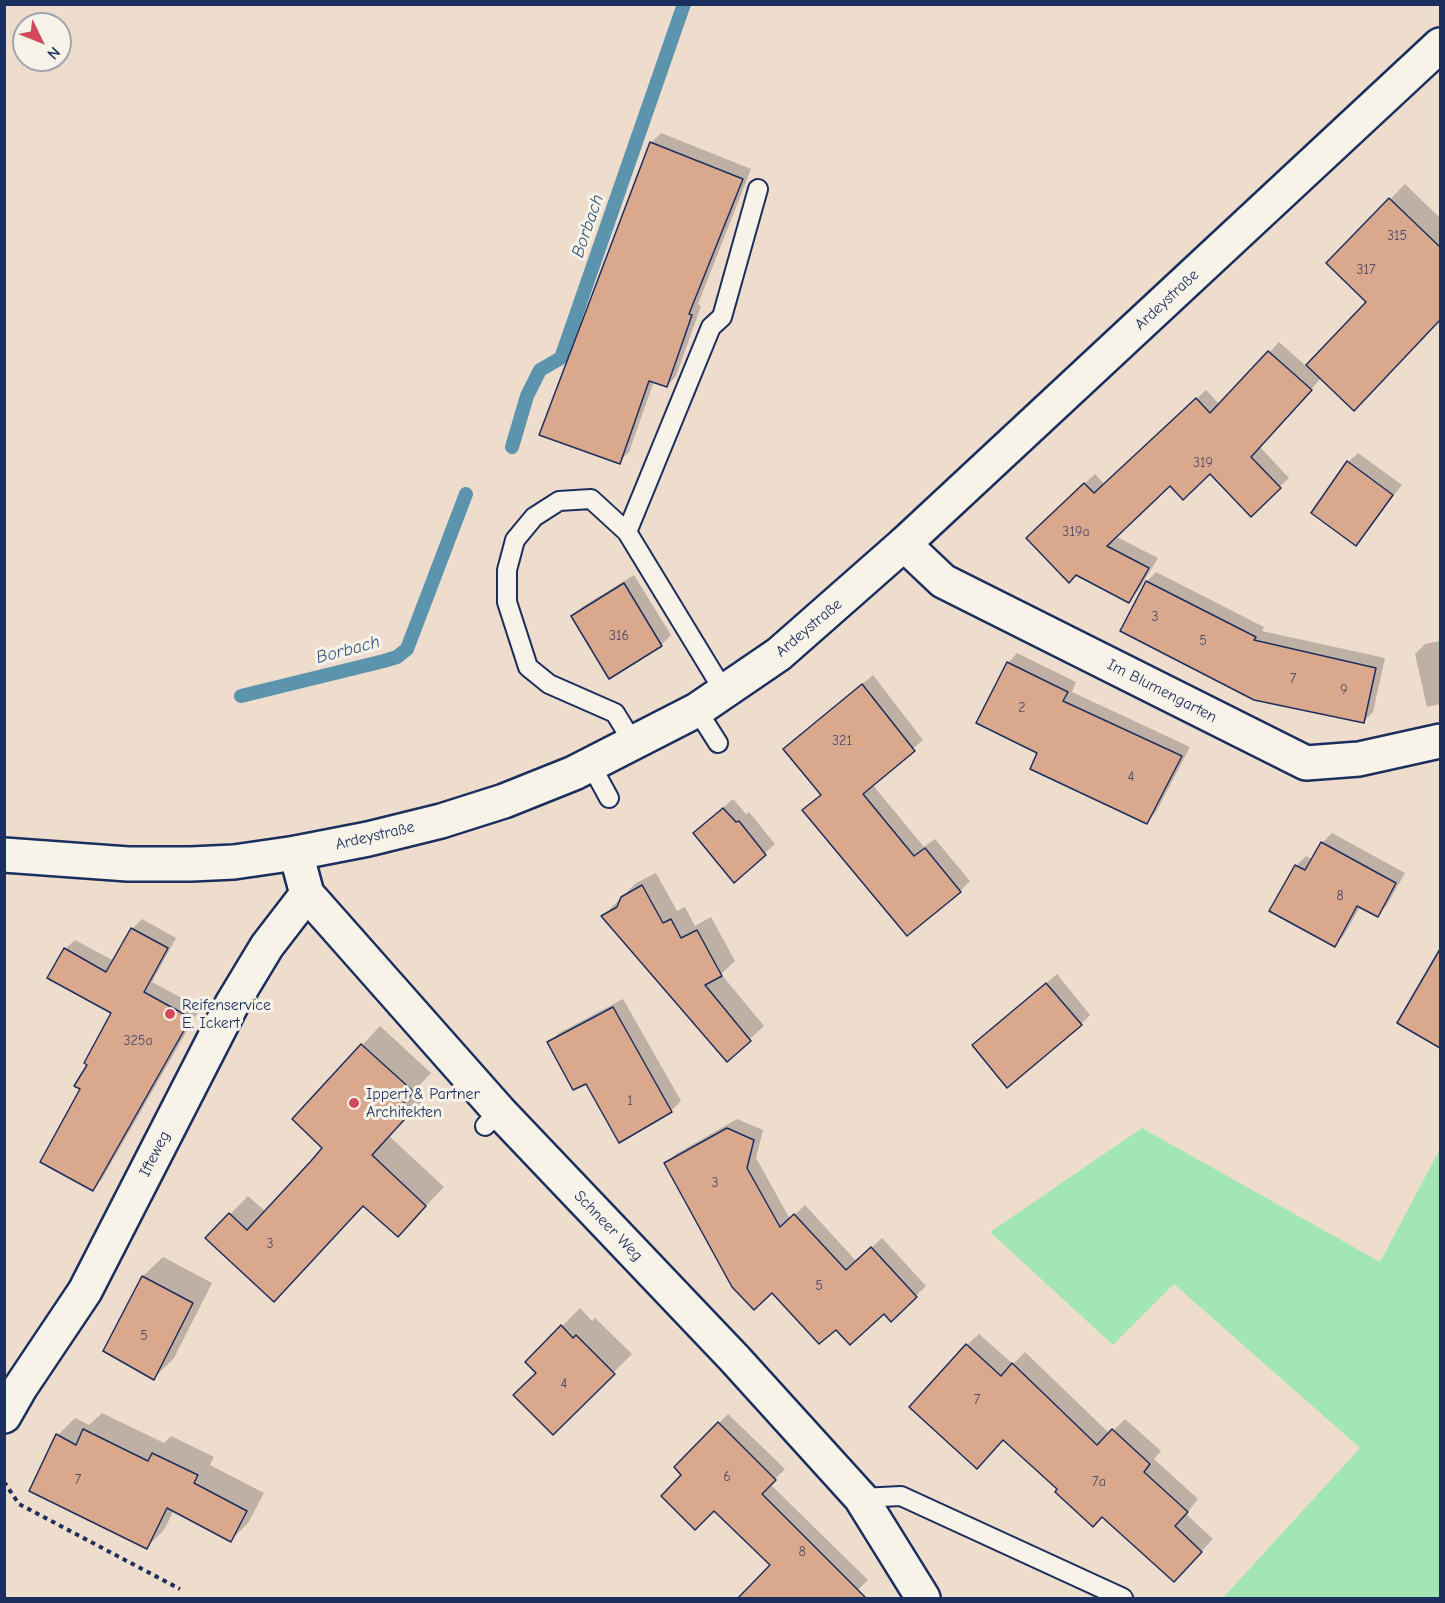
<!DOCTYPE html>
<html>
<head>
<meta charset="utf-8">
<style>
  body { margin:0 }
  #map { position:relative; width:1445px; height:1603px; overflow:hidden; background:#eedccd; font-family:"Comic Neue",sans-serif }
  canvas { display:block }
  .frame { position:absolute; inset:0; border:6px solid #1b2f5e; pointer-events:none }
  .north { position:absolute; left:12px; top:12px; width:60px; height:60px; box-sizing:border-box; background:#f7f3e8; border:2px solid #9fa5b1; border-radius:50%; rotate:133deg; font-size:16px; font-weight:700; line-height:24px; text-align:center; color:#1b2f5e }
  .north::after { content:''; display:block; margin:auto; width:21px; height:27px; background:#d1495b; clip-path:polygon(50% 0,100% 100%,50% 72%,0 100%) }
</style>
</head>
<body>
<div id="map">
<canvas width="1445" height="1603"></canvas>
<div class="frame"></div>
<div class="north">N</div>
</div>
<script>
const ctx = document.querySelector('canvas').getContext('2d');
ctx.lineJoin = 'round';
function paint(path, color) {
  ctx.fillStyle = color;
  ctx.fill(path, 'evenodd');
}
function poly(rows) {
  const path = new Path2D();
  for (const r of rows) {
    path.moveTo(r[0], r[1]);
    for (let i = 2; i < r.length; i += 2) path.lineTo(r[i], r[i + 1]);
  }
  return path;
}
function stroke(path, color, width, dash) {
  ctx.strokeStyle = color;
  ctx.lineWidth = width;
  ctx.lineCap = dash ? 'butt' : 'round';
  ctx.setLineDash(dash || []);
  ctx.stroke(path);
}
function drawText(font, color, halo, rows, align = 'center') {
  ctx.font = font + ' "Comic Neue",sans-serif';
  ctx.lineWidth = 6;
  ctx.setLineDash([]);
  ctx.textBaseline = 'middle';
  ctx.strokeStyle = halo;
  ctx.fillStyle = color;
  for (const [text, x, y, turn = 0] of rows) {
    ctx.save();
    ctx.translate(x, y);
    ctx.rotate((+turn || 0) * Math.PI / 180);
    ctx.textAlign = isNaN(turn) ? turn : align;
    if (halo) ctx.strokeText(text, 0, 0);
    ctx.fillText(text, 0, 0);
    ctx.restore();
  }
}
const green = poly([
  [1142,1128,1380,1262,1440,1149,1440,1598,1223,1598,1360,1448,1174,1284,1113,1345,990,1232]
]);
const shadow = poly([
  [661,133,751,169,698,304,701,306,676,376,667,386,654,381,629,452,619,462,651,143],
  [1405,184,1440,218,1440,319,1369,394,1321,378,1260,447,1289,478,1251,515,1210,472,1170,484,1115,536,1158,558,1138,591,1128,601,1037,528,1095,474,1105,485,1206,390,1220,405,1279,342,1307,367,1368,302,1328,263],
  [1358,453,1402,485,1356,544,1348,462],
  [1156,572,1264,627,1262,631,1385,658,1373,712,1363,722,1147,581],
  [634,575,671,635,661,645,572,616,582,607],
  [1440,641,1440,704,1427,707,1415,654,1425,644],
  [1017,653,1076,682,1072,692,1190,747,1156,812,1147,822,1039,753,1008,663],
  [873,675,923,740,872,784,924,847,935,839,970,881,960,891,814,801,822,794,795,740],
  [733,799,746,814,749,812,775,844,734,881,704,824],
  [1332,833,1405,873,1387,905,1378,915,1361,905,1344,935,1335,945,1296,866,1306,856,1313,860,1322,843],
  [656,873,677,911,685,907,695,926,711,917,735,961,721,974,764,1026,727,1060,603,916,636,883],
  [142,919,176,938,152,982,200,1008,102,1179,92,1189,82,1089,89,1065,113,1013,65,949,75,940,114,961,132,929],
  [1440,952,1440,1034,1432,1042,1399,1022],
  [1057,974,1090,1015,1081,1024,984,1036],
  [623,999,681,1101,671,1111,586,1082,549,1043,559,1033],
  [380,1026,431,1073,412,1093,422,1101,389,1136,444,1187,398,1235,364,1204,292,1282,207,1238,248,1196,266,1212,324,1148,294,1119],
  [737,1119,763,1130,756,1158,790,1219,805,1205,857,1262,882,1238,926,1286,891,1320,884,1312,666,1164,676,1154],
  [163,1257,212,1283,174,1358,154,1378,120,1318,143,1276],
  [580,1308,592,1321,595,1318,632,1354,553,1433,538,1373,527,1362],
  [979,1334,1013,1364,1025,1352,1110,1434,1125,1419,1161,1451,1154,1459,1198,1499,1186,1514,1213,1539,1186,1568,1059,1489,967,1345],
  [102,1413,164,1443,171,1436,214,1457,210,1465,264,1493,248,1523,231,1540,174,1510,164,1530,147,1547,58,1435,75,1418,89,1425],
  [728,1414,785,1469,770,1484,868,1580,849,1598,772,1565,676,1467]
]);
const stream = poly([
  [512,447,527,396,540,370,561,358,684,4],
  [241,696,384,661,397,657,407,649,466,494]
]);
const building = poly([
  [650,142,743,179,689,314,692,315,667,387,649,381,620,464,539,435,650,142],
  [1389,198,1440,247,1440,320,1354,411,1306,365,1366,302,1326,263,1389,198],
  [1268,351,1312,390,1251,457,1281,488,1251,517,1210,474,1183,500,1170,486,1107,546,1149,568,1129,603,1076,575,1069,583,1026,538,1084,483,1094,493,1196,398,1210,413,1268,351],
  [1347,461,1393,495,1356,546,1311,513,1347,461],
  [1146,581,1256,637,1254,640,1376,668,1364,723,1254,700,1120,631,1146,581],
  [624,583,662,646,609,679,571,616,624,583],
  [1007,662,1068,692,1063,701,1182,756,1147,824,1030,769,1037,753,976,723,1007,662],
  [862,684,915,751,863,794,914,856,925,848,961,892,907,936,802,810,821,795,783,749,862,684],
  [723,808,736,822,739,821,766,855,734,883,693,833,723,808],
  [1321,842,1396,883,1378,917,1357,906,1335,947,1269,911,1295,865,1305,870,1321,842],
  [642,885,663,923,671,919,681,938,697,930,722,976,705,985,751,1041,727,1062,601,916,617,907,621,897,642,885],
  [131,928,168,948,144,992,191,1018,93,1191,40,1162,80,1089,74,1086,87,1065,84,1063,111,1013,47,978,64,948,106,972,131,928],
  [1440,949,1440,1048,1397,1023,1440,949],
  [1046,983,1082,1025,1007,1088,972,1045,1046,983],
  [613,1007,672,1112,619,1143,586,1084,573,1090,547,1042,613,1007],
  [361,1044,414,1092,395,1112,404,1120,372,1155,426,1206,398,1237,363,1206,274,1302,205,1238,229,1213,247,1230,311,1161,322,1148,292,1119,361,1044],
  [727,1128,754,1140,747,1168,780,1227,794,1214,846,1270,871,1247,917,1297,891,1322,884,1314,850,1345,836,1330,819,1344,772,1293,754,1310,732,1287,664,1163,727,1128],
  [142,1276,193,1303,154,1380,103,1351,142,1276],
  [561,1325,573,1338,576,1335,615,1374,553,1435,513,1395,536,1373,525,1362,561,1325],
  [966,1344,1001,1376,1012,1363,1097,1445,1112,1429,1150,1464,1144,1472,1188,1512,1175,1526,1202,1552,1174,1582,1102,1517,1093,1527,1055,1492,1057,1489,1003,1440,977,1469,909,1407,966,1344],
  [718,1422,776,1480,762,1494,867,1599,737,1599,770,1565,714,1511,695,1530,661,1496,681,1475,674,1467,718,1422],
  [83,1429,148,1461,152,1453,198,1475,194,1483,247,1511,231,1542,167,1508,147,1549,29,1491,56,1434,76,1445,83,1429]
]);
const path = poly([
  [4,1482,19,1504,180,1589]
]);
const service = poly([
  [627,532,711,327,722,317,758,189],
  [697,710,718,743],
  [634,744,615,713,549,684,528,667,507,602,507,570,515,540,534,517,559,501,591,499,627,532,725,693],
  [591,765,609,798],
  [485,1126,499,1111],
  [861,1498,901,1496,1123,1598]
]);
const minor = poly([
  [904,544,943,581,1306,763,1359,759,1440,741],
  [296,853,307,894,499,1111,734,1358,861,1498,923,1598],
  [4,1416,20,1388,85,1291,232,1004,267,946,307,894]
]);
const secondary = poly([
  [4,855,128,864,191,864,234,862,296,853,368,839,441,821,504,801,574,773,697,710,779,654,904,544,1440,45]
]);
const markers = [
  [170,1014,6,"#d1495b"],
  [354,1103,6,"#d1495b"]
];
const numberNames = [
  ["315",1397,236],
  ["317",1366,270],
  ["319",1203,463],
  ["319a",1076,532],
  ["3",1155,617],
  ["316",619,636],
  ["5",1203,641],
  ["7",1293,679],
  ["9",1344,690],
  ["2",1022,708],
  ["321",842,741],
  ["4",1131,777],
  ["8",1340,896],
  ["325a",138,1041],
  ["1",630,1101],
  ["3",715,1183],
  ["3",270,1244],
  ["5",819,1286],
  ["5",144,1336],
  ["4",564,1384],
  ["7",977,1400],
  ["6",727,1477],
  ["7",78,1480],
  ["7a",1099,1482],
  ["8",802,1552]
];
const streetNames = [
  ["Ardeystraße",1167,300,-43],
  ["Ardeystraße",809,628,-40],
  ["Im Blumengarten",1162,691,27],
  ["Ardeystraße",375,836,-13],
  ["Ifteweg",155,1154,-63],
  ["Schneer Weg",608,1226,46]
];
const poiNames = [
  ["Reifenservice",182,1005],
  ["E. Ickert",182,1023],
  ["Ippert & Partner",366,1094],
  ["Architekten",366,1112]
];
const waterNames = [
  ["Borbach",588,226,-71],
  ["Borbach",348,650,-15]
];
paint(green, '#a2e7b3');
paint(shadow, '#0003');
stroke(stream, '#5c94ae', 14);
paint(building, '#daa88d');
stroke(building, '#1b2f5e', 1.5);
stroke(service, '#1b2f5e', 22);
stroke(minor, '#1b2f5e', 38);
stroke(secondary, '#1b2f5e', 38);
stroke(path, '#1b2f5e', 4, [4.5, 4.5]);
stroke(service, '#f7f3e8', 18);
stroke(minor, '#f7f3e8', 33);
stroke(secondary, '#f7f3e8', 33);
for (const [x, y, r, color] of markers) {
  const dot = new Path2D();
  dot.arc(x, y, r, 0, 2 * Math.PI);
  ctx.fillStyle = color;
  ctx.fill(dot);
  stroke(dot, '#f7f3e8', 2);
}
drawText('14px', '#4b4d6a', null, numberNames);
drawText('16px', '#1b2f5e', '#f7f3e8', streetNames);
drawText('16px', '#1b2f5e', '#f7f3e8', poiNames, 'left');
drawText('italic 18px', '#365980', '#f7f3e8', waterNames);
</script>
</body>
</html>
